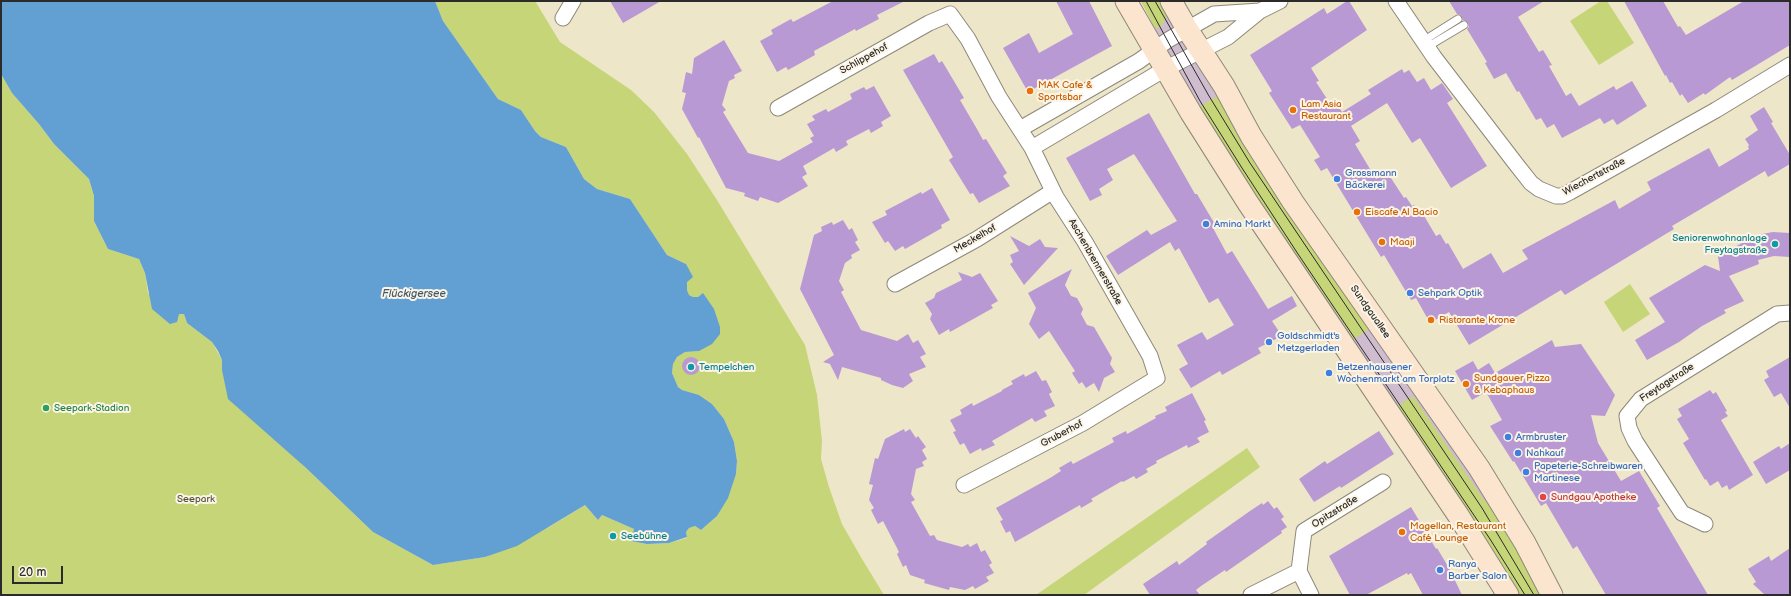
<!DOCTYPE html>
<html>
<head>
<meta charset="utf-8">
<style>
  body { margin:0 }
  #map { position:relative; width:1791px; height:596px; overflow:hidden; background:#eee6c8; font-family:"Balsamiq Sans",sans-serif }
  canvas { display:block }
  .frame { position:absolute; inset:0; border:2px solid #2b2b2b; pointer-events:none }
  .scale { position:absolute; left:12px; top:566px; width:51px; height:18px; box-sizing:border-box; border:2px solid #2b2b2b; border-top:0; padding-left:5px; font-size:12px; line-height:14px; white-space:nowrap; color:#2b2b2b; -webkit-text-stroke:3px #fcf5e5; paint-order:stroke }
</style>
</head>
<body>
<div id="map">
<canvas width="1791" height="596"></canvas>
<div class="frame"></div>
<div class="scale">20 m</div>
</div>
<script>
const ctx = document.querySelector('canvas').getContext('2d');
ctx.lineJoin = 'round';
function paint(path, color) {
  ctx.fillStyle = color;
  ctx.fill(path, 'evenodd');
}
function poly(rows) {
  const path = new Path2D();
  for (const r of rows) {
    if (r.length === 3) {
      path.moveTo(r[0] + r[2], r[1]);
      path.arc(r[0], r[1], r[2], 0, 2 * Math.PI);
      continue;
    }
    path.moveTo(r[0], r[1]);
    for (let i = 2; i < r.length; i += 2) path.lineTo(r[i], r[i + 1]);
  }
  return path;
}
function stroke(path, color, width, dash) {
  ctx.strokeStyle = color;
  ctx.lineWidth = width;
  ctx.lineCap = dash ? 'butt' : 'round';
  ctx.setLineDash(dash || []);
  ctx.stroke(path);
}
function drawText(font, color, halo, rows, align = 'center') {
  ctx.font = font + ' "Balsamiq Sans",sans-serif';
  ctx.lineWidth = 4;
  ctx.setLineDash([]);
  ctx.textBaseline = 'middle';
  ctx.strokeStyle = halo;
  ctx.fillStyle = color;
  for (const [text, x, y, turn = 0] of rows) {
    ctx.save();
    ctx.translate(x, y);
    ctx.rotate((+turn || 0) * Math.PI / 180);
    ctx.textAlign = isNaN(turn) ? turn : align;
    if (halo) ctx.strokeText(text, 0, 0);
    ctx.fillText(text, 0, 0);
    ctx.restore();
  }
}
const industrial = poly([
  [1141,1,1159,1,1219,95,1493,499,1515,595,1196,109]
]);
const green = poly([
  [435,1,535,1,560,42,631,90,654,112,687,154,717,200,805,345,817,395,822,441,821,459,829,487,842,524,862,559,884,595,1,595,1,74,12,93,39,124,54,144,89,179,94,196,94,221,108,249,139,259,145,273,148,293,179,314,184,314,187,323,212,342,222,360,222,370,305,467,373,532,433,565,485,557,549,527,585,505,598,520,602,515,634,529,631,541,647,544,669,543,687,538,686,532,689,528,695,526,701,530,717,516,736,474,737,461,734,442,724,419,712,404,699,395,682,390,678,387,672,373,673,364,677,357,685,352,699,351,703,293,698,297,693,297,689,295,687,290,686,264,667,255,630,199,597,189,584,179,566,147,541,137,535,131,521,110,498,99,443,21],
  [1141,1,1159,1,1167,16,1161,27,1158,28,1155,28],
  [1601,1,1607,1,1634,43,1599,65,1570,21],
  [1219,95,1372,327,1354,339,1275,223,1269,227,1196,109],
  [1630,284,1650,314,1623,332,1604,302],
  [1413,396,1486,503,1493,499,1546,595,1515,595,1393,409],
  [1247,448,1260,467,1084,595,1036,595]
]);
const water = poly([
  [1,1,435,1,443,21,498,99,521,110,535,131,541,137,566,147,584,179,597,189,630,199,667,255,686,264,693,277,687,282,687,290,689,295,693,297,698,297,703,293,714,309,720,327,720,334,712,344,699,351,685,352,677,357,673,364,672,373,678,387,682,390,699,395,712,404,724,419,734,442,737,461,736,474,728,498,717,516,701,530,695,526,689,528,686,532,687,537,669,543,647,544,631,541,634,529,602,515,598,520,585,505,517,546,485,557,433,565,373,532,305,467,228,399,222,370,222,360,218,351,212,342,187,323,184,314,179,314,177,322,170,324,152,309,145,273,139,259,108,249,94,221,94,196,89,179,54,144,39,124,12,93,1,74]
]);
const building = poly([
  [610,1,661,1,623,23],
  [833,1,905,1,877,15,879,19,856,31,855,29,814,51,815,55,788,70,786,67,777,72,760,41,773,34,771,30,791,19,793,22],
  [1056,1,1089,1,1112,46,1028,92,1003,48,1029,33,1039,53,1073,34],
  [1347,1,1349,1,1367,30,1311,68,1319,81,1316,82,1331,105,1336,102,1342,112,1371,94,1368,90,1402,69,1404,73,1409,70,1417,82,1424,78,1431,90,1442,83,1453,99,1447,103,1487,166,1451,188,1420,138,1412,143,1387,103,1351,126,1360,141,1355,144,1376,179,1387,172,1404,198,1406,197,1412,206,1414,205,1417,210,1420,209,1436,236,1440,234,1446,244,1448,243,1463,269,1491,253,1503,273,1528,259,1522,250,1615,200,1619,209,1651,190,1647,182,1709,148,1719,167,1749,149,1748,147,1749,145,1745,139,1758,130,1750,116,1764,107,1773,122,1771,123,1790,155,1790,164,1768,177,1765,171,1672,226,1674,229,1565,295,1561,290,1469,345,1449,312,1430,323,1416,298,1411,300,1384,255,1381,257,1327,168,1321,171,1314,160,1320,157,1300,125,1292,129,1269,93,1272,91,1250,55,1324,8,1327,14],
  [1449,1,1544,1,1518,17,1539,52,1543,50,1552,65,1549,66,1566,96,1571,93,1579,106,1614,86,1616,90,1632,81,1647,106,1617,125,1613,119,1604,124,1600,118,1562,138,1554,124,1547,128,1541,118,1536,120,1519,91,1517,92,1506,73,1494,79,1485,63,1487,62,1467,29,1469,27,1468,23,1463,20,1461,15,1457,14],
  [1624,1,1663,1,1678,27,1680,26,1686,35,1744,1,1790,1,1790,45,1732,80,1730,77,1705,95,1704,93,1688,103,1682,94,1680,96,1672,82,1670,83,1666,75,1665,76],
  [724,40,742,71,734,75,735,78,729,81,722,105,726,110,723,112,748,153,779,161,813,142,810,138,814,136,807,124,815,120,812,116,826,109,828,112,852,99,850,94,864,87,866,90,874,86,891,116,881,122,883,126,871,133,869,129,846,141,848,145,836,152,834,148,803,166,807,174,802,177,808,186,778,203,760,197,758,201,744,196,745,193,726,188,699,137,698,138,682,109,686,93,682,92,686,72,692,74,694,58],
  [934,54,939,63,942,61,964,98,960,100,977,129,983,140,986,139,1007,173,1003,176,1010,186,979,203,973,193,970,194,949,160,953,157,903,70],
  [1149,113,1195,194,1197,194,1216,226,1213,228,1227,254,1232,251,1268,309,1292,296,1297,306,1272,321,1282,336,1258,348,1261,353,1222,375,1220,371,1191,388,1179,369,1188,364,1177,345,1202,332,1207,340,1234,325,1218,298,1209,303,1179,248,1175,251,1170,242,1118,275,1106,256,1147,230,1151,235,1177,221,1134,154,1107,169,1113,180,1099,189,1102,195,1090,201,1066,158],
  [932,188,950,220,941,225,942,228,905,249,903,246,895,251,888,241,885,243,872,222,887,215,885,211,921,192,922,194],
  [843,220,849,230,852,228,858,240,855,242,860,250,851,255,852,258,845,263,839,281,844,290,841,292,861,330,897,341,908,334,913,343,918,340,926,354,920,357,926,367,909,374,913,381,903,388,892,385,881,380,881,378,842,367,838,380,830,364,823,362,834,355,800,289,814,235,822,231,821,227,832,222,833,225],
  [1773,232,1790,233,1790,257,1774,256,1758,260,1759,264,1729,276,1744,301,1724,310,1726,313,1702,326,1679,342,1647,360,1635,340,1665,322,1649,298,1705,265,1720,271,1718,256,1742,243,1758,239,1757,235],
  [1010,236,1029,246,1040,239,1045,247,1058,248,1024,285,1010,264,1013,262,1010,255,1019,251],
  [1072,269,1065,285,1071,296,1077,298,1083,309,1081,314,1087,325,1094,327,1112,358,1110,364,1115,372,1104,378,1099,392,1094,383,1086,388,1082,382,1079,384,1072,373,1075,371,1049,331,1039,339,1029,324,1036,308,1028,293],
  [958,272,972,277,980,273,998,301,991,305,993,308,950,332,949,329,939,335,930,319,932,314,925,303,934,298,936,293,962,280],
  [1552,340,1555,347,1581,344,1615,395,1605,416,1591,415,1598,443,1621,481,1639,471,1660,506,1657,508,1708,595,1606,595,1577,546,1573,549,1546,503,1541,506,1514,461,1513,462,1490,426,1502,420,1486,392,1472,400,1455,371,1473,361,1478,370,1489,363,1495,373],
  [1790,357,1790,408,1781,393,1774,397,1764,380,1769,377,1766,371],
  [691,366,9],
  [1036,371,1042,381,1046,380,1052,392,1049,394,1055,406,1044,411,1047,416,1035,422,1032,418,992,441,995,445,982,451,981,448,970,454,964,443,960,445,953,432,956,431,950,420,962,414,960,410,972,403,973,406,1002,391,1002,390,1013,384,1011,381,1024,374,1025,377],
  [1710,390,1713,394,1716,392,1727,411,1725,412,1728,416,1721,420,1753,475,1729,490,1727,485,1722,488,1718,481,1710,486,1706,479,1705,480,1683,443,1689,439,1677,419,1682,416,1678,409],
  [1192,393,1206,420,1204,421,1209,432,1197,438,1200,442,1188,448,1187,445,1156,461,1157,463,1146,469,1148,472,1136,479,1134,476,1123,482,1122,481,1091,499,1093,501,1081,508,1080,505,1015,542,1010,531,1006,533,1000,521,1003,520,996,508,1050,478,1061,471,1059,468,1071,461,1073,464,1114,442,1112,438,1126,431,1127,434,1156,418,1155,416,1167,411,1165,407],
  [904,429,905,432,910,429,916,438,918,436,926,447,922,450,927,459,922,462,924,466,916,469,911,494,915,500,911,502,930,536,934,535,937,540,962,547,968,544,970,547,977,543,981,552,985,550,992,563,989,565,994,573,986,577,989,581,975,589,973,586,965,590,950,587,949,590,924,583,925,580,910,575,906,565,903,567,897,554,899,552,896,546,883,521,878,524,871,510,874,508,869,500,873,485,869,484,875,458,878,459,885,439],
  [1379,431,1394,454,1341,488,1340,486,1314,502,1299,479,1325,461,1327,464],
  [1790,443,1790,470,1766,484,1753,462,1779,446,1781,449],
  [1268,501,1274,509,1277,507,1284,517,1281,519,1287,527,1281,531,1282,533,1226,572,1225,570,1201,586,1196,590,1200,595,1150,595,1143,584,1177,561,1179,565,1207,544,1206,542,1250,511,1262,503,1263,505],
  [1411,507,1436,549,1437,548,1449,568,1462,595,1423,595,1411,573,1408,575,1407,573,1366,595,1350,595,1329,556],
  [1790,548,1790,595,1765,595,1753,584,1756,582,1748,569,1769,556,1771,561]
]);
const lane = poly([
  [1423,41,1458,19],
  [1427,47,1464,25]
]);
const street = poly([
  [1396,1,1434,57,1516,164,1531,183,1539,189,1556,196,1562,196,1570,192,1716,110,1790,65],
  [563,18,573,1],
  [778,108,929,23,950,14,968,39,999,97,1032,148,1056,197,1085,242,1150,356,1157,378,1083,423,964,485],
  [1020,129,1139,61,1168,40,1214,14,1260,11],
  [1032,148,1165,69,1228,37,1260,11,1280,1],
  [895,284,977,239,1053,191],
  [1705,524,1682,513,1635,441,1629,428,1627,416,1641,399,1777,314,1790,313],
  [1251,595,1299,571],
  [1311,595,1299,571,1304,531,1383,482]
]);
const secondary = poly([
  [1126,1,1191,113,1248,203,1458,515,1508,595],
  [1171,1,1187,29,1224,86,1251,136,1293,202,1479,468,1525,543,1552,595]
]);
const tram = poly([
  [1146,1,1200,101,1242,168,1298,254,1490,539,1525,595],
  [1155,1,1209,96,1250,163,1482,508,1534,595]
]);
const markers = [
  [1030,91,4,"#e8710a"],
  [1293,110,4,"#e8710a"],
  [1337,179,4,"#3f7fe0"],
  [1357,212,4,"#e8710a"],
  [1206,224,4,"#3f7fe0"],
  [1382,242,4,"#e8710a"],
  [1775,244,4,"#0f9aa8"],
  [1410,293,4,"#3f7fe0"],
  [1431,320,4,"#e8710a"],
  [1269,342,4,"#3f7fe0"],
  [691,367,4,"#0f9aa8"],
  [1329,373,4,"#3f7fe0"],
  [1466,384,4,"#e8710a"],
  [46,408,4,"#2e9e5b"],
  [1508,437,4,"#3f7fe0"],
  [1518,453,4,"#3f7fe0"],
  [1526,472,4,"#3f7fe0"],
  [1543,497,4,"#e0444e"],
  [1402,532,4,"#e8710a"],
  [613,536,4,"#0f9aa8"],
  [1440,570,4,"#3f7fe0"]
];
const streetNames = [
  ["Schlippehof",864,59,-29],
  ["Wiechertstraße",1594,177,-28],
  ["Meckelhof",975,239,-30],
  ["Aschenbrennerstraße",1095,262,60],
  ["Sundgauallee",1370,312,55],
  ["Freytagstraße",1667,383,-33],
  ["Gruberhof",1062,434,-28],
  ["Opitzstraße",1335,512,-32]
];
const foodNames = [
  ["MAK Cafe &",1038,85],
  ["Sportsbar",1038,97],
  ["Lam Asia",1301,104],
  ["Restaurant",1301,116],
  ["Eiscafe Al Bacio",1365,212],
  ["Maaji",1390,242],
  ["Ristorante Krone",1439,320],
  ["Sundgauer Pizza",1474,378],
  ["& Kebaphaus",1474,390],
  ["Magellan, Restaurant",1410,526],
  ["Café Lounge",1410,538]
];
const shopNames = [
  ["Grossmann",1345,173],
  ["Bäckerei",1345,185],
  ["Amina Markt",1214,224],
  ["Sehpark Optik",1418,293],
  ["Goldschmidt's",1277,336],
  ["Metzgerladen",1277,348],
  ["Betzenhausener",1337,367],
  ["Wochenmarkt am Torplatz",1337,379],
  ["Armbruster",1516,437],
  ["Nahkauf",1526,453],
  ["Papeterie-Schreibwaren",1534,466],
  ["Martinese",1534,478],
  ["Ranya",1448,564],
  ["Barber Salon",1448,576]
];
const cultureNames = [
  ["Seniorenwohnanlage",1767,238,"right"],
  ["Freytagstraße",1767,250,"right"],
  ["Tempelchen",699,367],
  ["Seebühne",621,536]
];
const leisureNames = [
  ["Seepark-Stadion",54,408]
];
const healthNames = [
  ["Sundgau Apotheke",1551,497]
];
const parkNames = [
  ["Seepark",196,499]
];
const waterNames = [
  ["Flückigersee",414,294]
];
paint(industrial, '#cfbdcf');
paint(green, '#c5d577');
paint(water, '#629fd3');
paint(building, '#b899d4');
stroke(lane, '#8c887a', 9);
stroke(street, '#8c887a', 17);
stroke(secondary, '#8c887a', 23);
stroke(lane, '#fff', 7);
stroke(street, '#fff', 15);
stroke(secondary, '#fce5cf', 21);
stroke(tram, '#2b2b2b', 1);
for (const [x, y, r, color] of markers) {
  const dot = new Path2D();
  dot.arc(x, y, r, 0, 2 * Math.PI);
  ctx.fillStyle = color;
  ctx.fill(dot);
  stroke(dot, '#fcf5e5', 1.5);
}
drawText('10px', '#2b2b2b', '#fcf5e5', streetNames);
drawText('10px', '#c56008', '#fcf5e5', foodNames, 'left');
drawText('10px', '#366cbe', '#fcf5e5', shopNames, 'left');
drawText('10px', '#0d838f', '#fcf5e5', cultureNames, 'left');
drawText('10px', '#27864d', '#fcf5e5', leisureNames, 'left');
drawText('10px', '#be3a42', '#fcf5e5', healthNames, 'left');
drawText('10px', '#52563e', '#fcf5e5', parkNames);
drawText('italic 11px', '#41596e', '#fcf5e5', waterNames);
</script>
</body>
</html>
